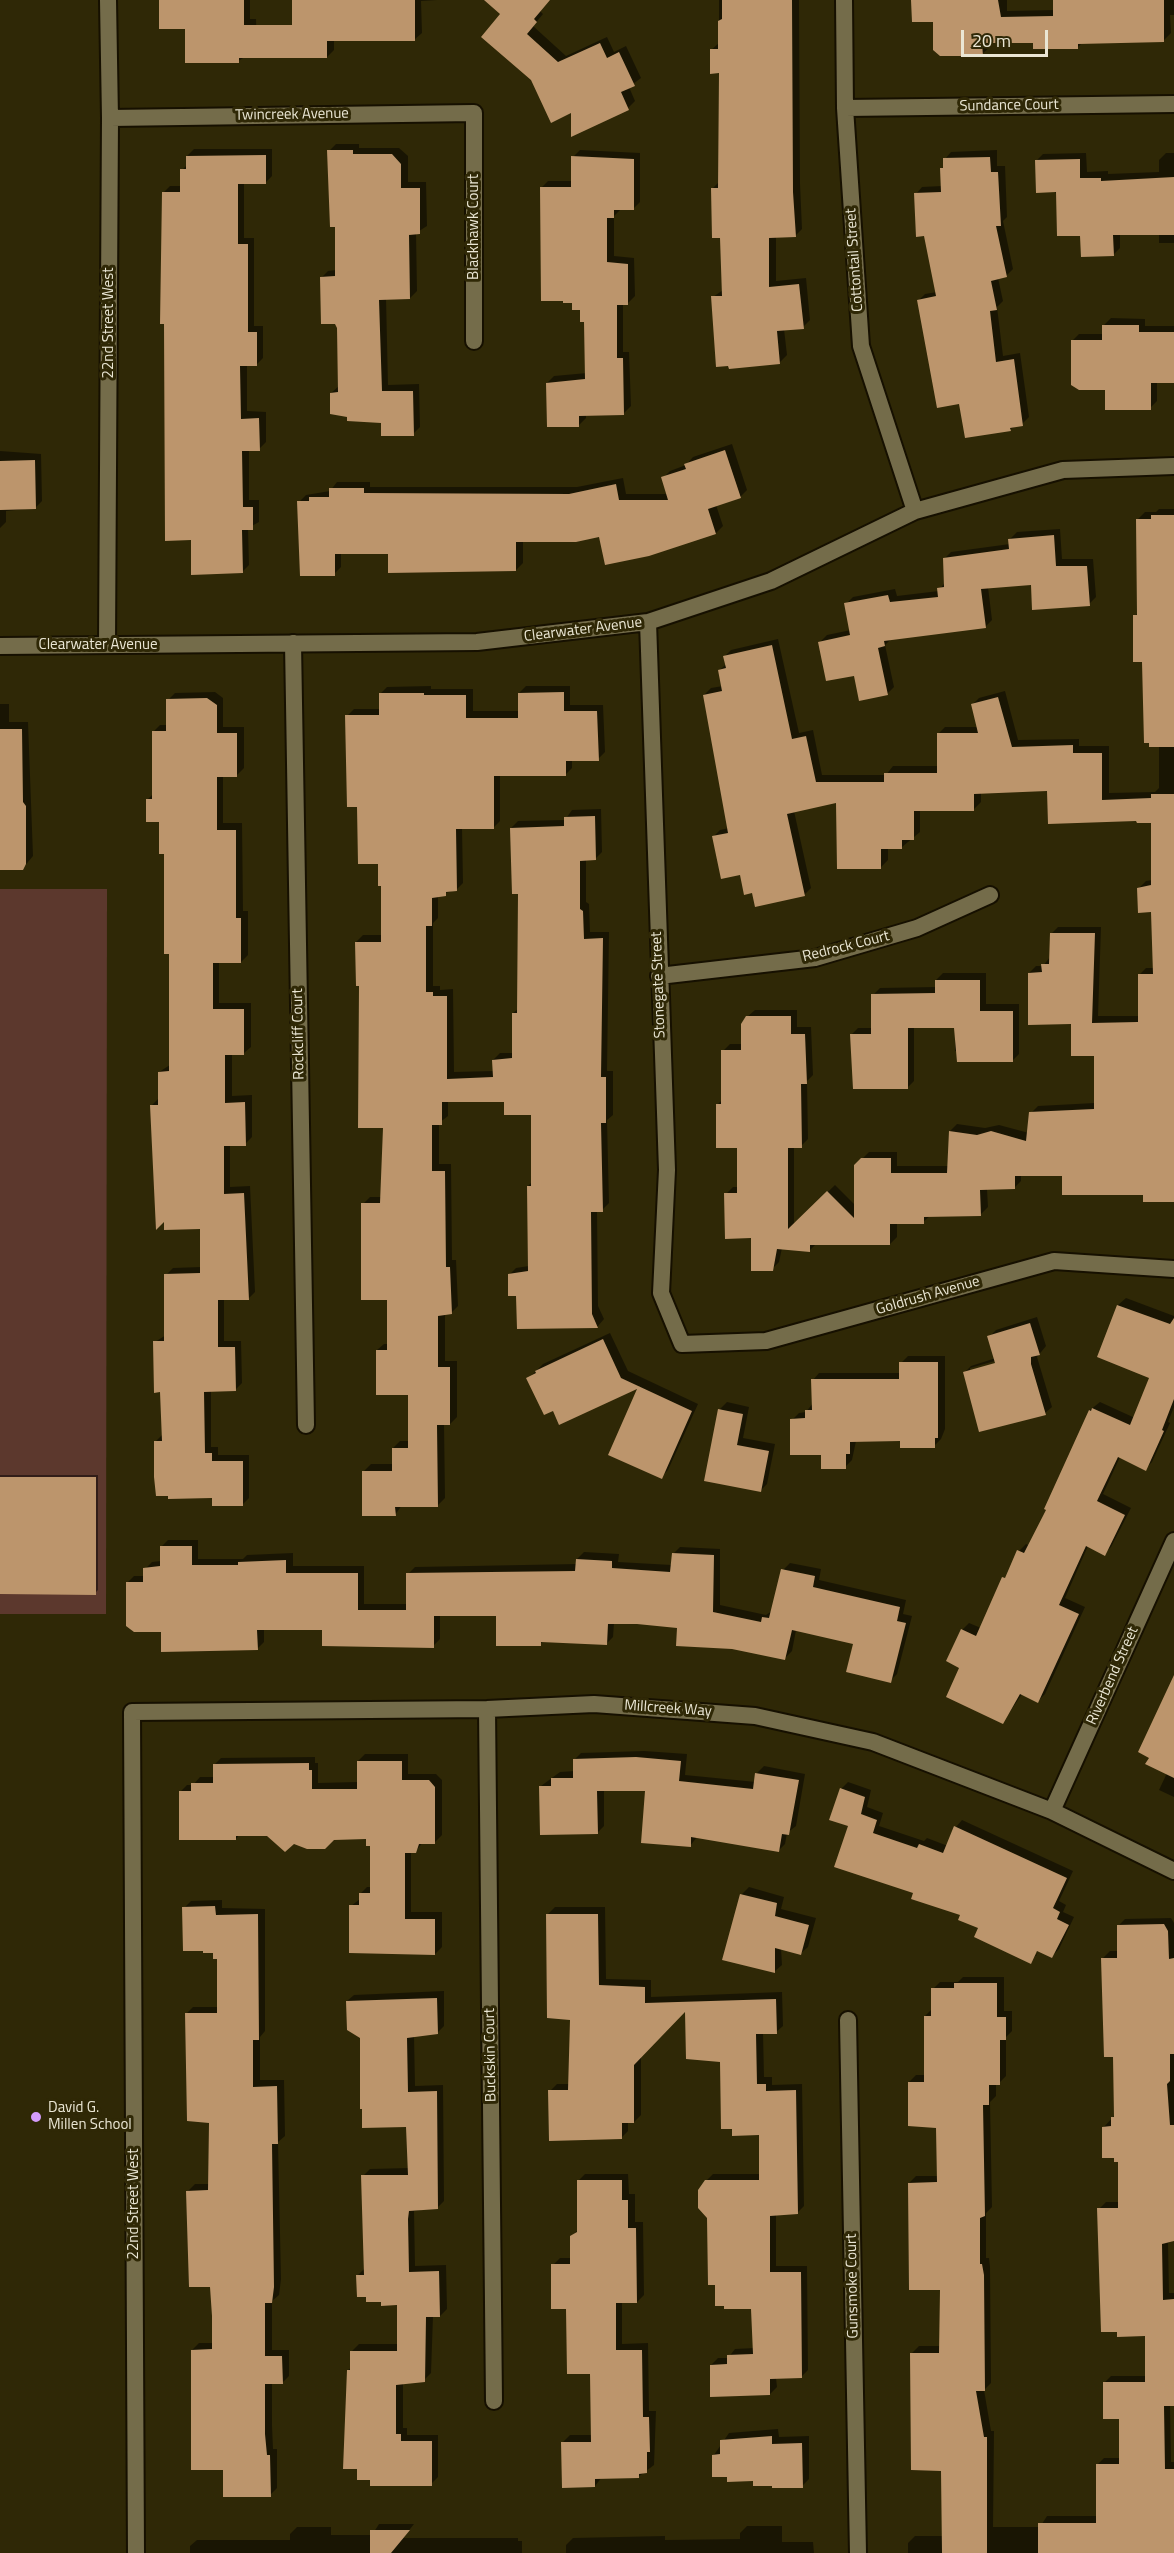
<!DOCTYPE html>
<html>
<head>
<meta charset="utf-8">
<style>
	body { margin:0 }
	#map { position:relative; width:1174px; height:2553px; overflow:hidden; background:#2f2806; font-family:"Titillium Web",sans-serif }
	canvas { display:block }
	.scale { position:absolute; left:961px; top:30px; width:87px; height:27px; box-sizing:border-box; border:3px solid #eae6d4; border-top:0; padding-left:8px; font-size:18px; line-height:21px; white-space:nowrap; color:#eae6d4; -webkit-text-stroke:4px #2f2806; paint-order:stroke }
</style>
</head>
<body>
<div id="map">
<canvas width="1174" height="2553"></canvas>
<div class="scale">20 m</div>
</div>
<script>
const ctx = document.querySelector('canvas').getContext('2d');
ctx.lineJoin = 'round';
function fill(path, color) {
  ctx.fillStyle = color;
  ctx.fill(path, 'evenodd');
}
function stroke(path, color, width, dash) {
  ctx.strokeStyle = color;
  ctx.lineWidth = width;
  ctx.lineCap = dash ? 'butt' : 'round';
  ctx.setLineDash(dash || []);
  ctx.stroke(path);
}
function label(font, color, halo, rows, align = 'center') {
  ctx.font = font + ' "Titillium Web",sans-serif';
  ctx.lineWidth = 6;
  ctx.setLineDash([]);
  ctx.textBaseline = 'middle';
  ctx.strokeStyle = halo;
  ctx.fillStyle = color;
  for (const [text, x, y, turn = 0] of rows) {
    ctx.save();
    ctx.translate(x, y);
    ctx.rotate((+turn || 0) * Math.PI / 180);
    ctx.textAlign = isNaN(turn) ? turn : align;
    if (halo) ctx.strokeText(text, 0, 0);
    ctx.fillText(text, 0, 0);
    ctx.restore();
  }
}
const green = new Path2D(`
	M0 889H107L106 1614H0Z`);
const shadow = new Path2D(`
	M159 0H250V19H256L257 50 238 61 187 28Z
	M294 0H437L421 1 422 33 415 39H334V50L327 57Z
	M486 0H549L540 11 543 14 533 26 566 56 607 37 614 52 626 46 641 78 629 87 635 101 628 108 573 111 502 14Z
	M719 0H799L800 184 802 229 795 236H776V281L806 278 810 320 803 327 784 329 787 355 780 362 713 297 723 290 722 236 712 189 720 181 721 72 711 50 719 43Z
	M913 0H1007V11L1055 10 1054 0H1174V15H1170L1171 33 1164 40 1083 42 1078 47 1034 41H989V48L982 54 934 21Z
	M336 144H359V148H399L408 156V182H426L427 226 416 233 417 291 410 298H386L388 385 419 384 420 427 413 434 383 422 349 416 331 393 339 386 337 322 321 278 328 271 336 270V226L329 151Z
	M194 149H272V176L265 183H244V238H254V326H263V358L256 365H247V411L266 412V442L259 449H249V500H259V522L248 528 249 565 242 572 192 539 163 193 170 186H182V170L187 165V156Z
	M580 150 640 153V202L633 209H621L614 216V256L634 258 635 296 628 303H623V352H629L631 406 624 413 586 414V418L579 425 547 383 554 376 587 373 585 320 582 309 573 302 543 299 541 188 548 181H573V157Z
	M997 150V166H1005L1007 217 1003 221 1013 269 1006 276 998 278 1003 301 997 307 1003 356 1020 353 1029 417 1022 424 1010 429 961 402 918 301 925 294 937 292 916 194 922 187 942 186 941 169 945 166V159L951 152Z
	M1086 153 1087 172 1108 171V174L1159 172V160L1166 153H1174V243H1159V233H1120V248L1113 255 1081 234 1036 161 1043 154Z
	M1111 318 1145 319V326H1174V381H1157V401L1150 408 1106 388 1072 341 1079 334H1104V325Z
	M732 444 747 490 740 497 716 505 723 526 716 533 600 535 523 540V563L516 570 389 552H341V567L334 574 299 502 306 495 330 491 337 482H370V487H577L623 478 626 494H668L663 478 670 471 686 465 693 457Z
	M0 451 41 454 42 501 35 508 6 511V522L0 528Z
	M1159 509H1174V1201L1064 1174H1021V1181L1014 1188 987 1189 988 1207 981 1214 930 1216 923 1222H897V1237L890 1244H816L809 1251 782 1248 779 1262 772 1269 726 1194 733 1187H739V1146L717 1105 723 1099V1051L730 1044H742L747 1017 755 1010H797V1027H811L813 1075 807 1081 808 1139 801 1146H794V1225L835 1185 856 1206V1165L869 1152H897V1166H949L950 1131 957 1124 985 1128 999 1125 1029 1133 1031 1113 1038 1106 1095 1103V1054L1072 1023 1029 973 1036 966H1043L1050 957 1051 934 1058 927H1101L1098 1016H1139V975L1146 968H1154L1153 911 1139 888 1146 881 1153 880V822L1138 820 1049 790 981 792V802L974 809H920V832L902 847H888V860L881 867 838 801 794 811 811 888 804 895 753 892 713 837 720 830 729 828 704 695 711 688 723 686 719 671 726 664 725 656 731 650 778 639 799 733 813 730 822 775H886L893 766H938V734L945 727H978L972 705 979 698 1005 691 1018 740 1079 739V746H1109V793L1155 792 1159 788V745L1135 616 1138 613V519L1145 512H1156Z
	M1060 529 1062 559H1093L1096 597 1089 604 1032 584 988 587 992 620 985 627 891 639 885 645 894 687 887 694 855 674 820 642 827 635 851 630 846 604 853 597 895 589 897 596 939 591 945 582 944 559 951 552 1010 544V539L1017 532Z
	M431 686V689H473V711H519V693L526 686H570V705H603L605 752 598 759H572V768L565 775H500V821L493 828H462L463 883 456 890 438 895V918L433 923V986H440V990L453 989 454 1072 494 1071 493 1060 500 1053H513V1013L519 1008 520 893 511 828 518 821 565 820 572 810 601 809 602 852 595 859H586V902L589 904 590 932H609L607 1071H613V1115L607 1120 609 1203 602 1210H597L598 1306 604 1319 598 1326 519 1328 518 1295 509 1275 516 1268 529 1266 528 1186 532 1182V1113L506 1100H448V1116L439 1123V1164H451L452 1260H456L458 1306 451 1313 445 1314V1361H457V1417L450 1424H444L445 1498 438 1505H402L395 1515 364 1471 371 1464H393V1448L400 1441H409V1394L377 1350 384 1344H388V1299L363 1204 370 1197H382L385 1126 356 942 363 935H382V884L379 862 358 806 347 716 354 709H381L380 694 387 687Z
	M215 692 223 698V727H244V768L237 775H223V823H242L243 911H248V955L241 962H219V1003H251V1047L244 1053H232V1096L252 1095V1137L245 1144H230V1187L250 1186 255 1292 248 1299H224V1341H241L242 1383 235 1390H211V1447H218V1455H249V1498L242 1505 214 1497 156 1441 163 1434 162 1391 155 1342 166 1335V1275L173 1268 201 1267V1228L166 1218 151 1106 158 1099 159 1072 170 1065V952L166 852 161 820 147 800 153 794V732L160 725H168V700L175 693Z
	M0 704H9V722H28L33 856 23 868H0Z
	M943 973H986V1004H1019V1054L1012 1061 955 1051V1027H914V1081L907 1088 851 1035 858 1028H872L873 995 880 988 936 987V980Z
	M1126 1298 1174 1316V1407L1168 1422 1170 1423 1152 1462 1145 1469 1120 1457 1103 1494 1131 1508 1111 1547 1104 1554 1088 1546 1065 1598 1085 1607 1045 1694 1038 1701 1022 1694 1003 1722 961 1667 962 1630 969 1623 981 1628 1019 1551 1026 1544 1030 1546 1048 1510 1046 1509 1090 1410 1100 1402 1135 1418 1151 1377 1099 1356 1118 1305Z
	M1037 1317 1046 1346 1037 1357 1052 1407 1045 1413 964 1373 971 1366 996 1358 989 1337 996 1330ZM1002 1359 1003 1362 970 1371V1368Z
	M610 1333 628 1371 698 1404 668 1470 661 1477 610 1454 640 1386 560 1423 553 1409 530 1377 543 1364Z
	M908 1356H945V1429L941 1439 934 1446 902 1439 856 1441 852 1460 845 1467 822 1453 792 1420 799 1413 806 1412 813 1403V1380L819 1373H901V1363Z
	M727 1402 749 1407 743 1438 775 1444 767 1484 760 1491 705 1480 720 1409Z
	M0 1475H98V1590L95 1593H0Z
	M168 1540H198V1559H243L247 1555 293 1553V1566H364V1604H408V1574L415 1567 577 1564V1559L584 1552 619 1554 618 1562 672 1565 673 1554 680 1547 720 1549V1605L766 1615 772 1611 783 1570 790 1563 821 1569 819 1580 906 1600 903 1614 912 1616 897 1674 890 1681 855 1642 796 1630 792 1651 785 1658 678 1627 637 1622 614 1623 613 1637 606 1644 544 1640 540 1644 498 1614H440V1639L433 1646 323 1628H264V1642L257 1649 162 1630 127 1583 134 1576H145V1569L152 1562 161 1561V1547Z
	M1174 1691V1797L1159 1790 1167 1773Z
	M644 1751 687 1754 685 1775 756 1782 757 1773 764 1766 805 1774 796 1826 787 1833 785 1844 778 1851 697 1837 690 1846 646 1790H604V1826L597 1833 541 1786 560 1772 575 1771 574 1760 581 1753Z
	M365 1754H408V1774H436L442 1780V1835L435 1842H423L416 1851H411V1912H442V1947L435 1954 351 1906 360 1899V1894L367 1887H372V1845L368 1838 240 1834 236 1839 180 1792 187 1785H193L200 1777H214V1765L221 1758 315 1757V1763H318V1783L358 1782V1761Z
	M848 1782 871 1790 867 1807 883 1813 879 1826 924 1841 927 1838 948 1846 956 1827 962 1820 1073 1871 1059 1901 1066 1905 1063 1912 1074 1917 1059 1949 1052 1956 1040 1950 1030 1962 962 1914 915 1892 850 1825 841 1789ZM1042 1945 1036 1956H1033Z
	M749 1887 784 1897 781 1909 816 1918 808 1947 801 1953 781 1948 782 1965 775 1971 724 1958 742 1894Z
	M222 1900V1908L265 1909V2031L260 2037V2080H284L285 2136 278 2142 281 2279 279 2295 272 2301V2350H289V2376L282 2383H272V2426L273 2449H277V2488L270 2495 224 2469 192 2350 199 2343H213L212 2286 188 2191 195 2184H209L211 2121 188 2120 186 2014 193 2007H218V1958L184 1908 191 1901Z
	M555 1907H605L606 1979 651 1980V1997L782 1992 783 2026 776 2032 763 2033 764 2077H772V2085L802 2084 804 2206 797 2213 776 2214V2266H807L808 2370 801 2377 776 2378 777 2387 770 2394 711 2365 718 2358H728L735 2349 755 2348 753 2308 706 2181 713 2174H761V2133L721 2061 687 2009 641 2056V2115L634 2122H628V2131L621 2138 550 2091 557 2084H570L572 2018 548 1914Z
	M1171 1918 1174 1923V2240L1168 2243 1169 2293H1174V2405H1170L1171 2462H1174V2553H908V2543L915 2536H943L942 2470 912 2353 919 2346H941V2288L909 2183 916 2176H939L937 2126 909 2082 916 2075H925V2016L933 2008V1989L940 1982H958L963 1977H1004V2011H1012V2031L1006 2037V2076L999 2083H996V2096L990 2102 992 2207 986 2213V2258H989L990 2267 991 2383 984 2390 991 2431H994L993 2527H1040L1047 2516H1097V2465L1104 2458H1121V2417L1104 2383 1111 2376H1146V2334L1099 2209 1106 2202H1119V2161L1103 2128 1115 2115 1114 2056 1103 1958 1110 1951H1119L1118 1926 1125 1919Z
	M444 1991V2026L437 2033 414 2036 415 2086 443 2085 444 2201 437 2208 414 2211 415 2266 446 2265 447 2309 440 2316H433L431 2373 424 2380 403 2383V2428H407V2435H438V2477L431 2484 348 2370 352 2367V2351L359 2344H398V2303L367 2296 358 2275 365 2268 363 2176 370 2169 409 2168 407 2126 362 2037 347 2001 354 1995Z
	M585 2174H628L629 2194H635V2222H643L644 2295 637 2302H622V2344L648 2343 649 2411H656L654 2465 638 2477H602L595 2486 563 2442 570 2435H593L592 2372 553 2265 560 2258H571V2237L578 2230V2181Z
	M778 2429 779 2437 809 2436V2479L802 2486 728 2475 714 2455 729 2433Z
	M379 2524H414L403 2538H518V2541H522V2553H190V2546L197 2540H290V2534L297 2527H331V2535H372Z
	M747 2526H782V2542H813L814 2553H566V2545L573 2538 665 2536V2540L740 2539V2533Z`);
const building = new Path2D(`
	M159 0H244V25H292V0H415V41H327V58H239V63H185V29H159Z
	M484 0H550L534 19 537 22 527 34 558 62 600 43 607 58 619 52 635 86 621 92 629 110 571 137V113L551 123 531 80 481 37 500 14Z
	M722 0H792L793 192 796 237 769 238V287L799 284 804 329 777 331 780 364 729 369 728 366 716 367 711 296H722L720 238H712L711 188H718L719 73 710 74V49H718V21L722 19Z
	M911 0H998L1001 17 1053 16V0H1164V42L1078 44V49H1033V43H982L983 56H940L933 50V22H912Z
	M327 150H353V154H392L401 164V188H420V234L409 235 410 299 379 300 382 391H413L414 436H381V423L347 421V417L330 414V393L338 392 337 328 335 324H321L320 277 335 276V227H330Z
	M266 155V184H238V244H248V332H257V366H240L241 419 259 418 260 451H242L243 507H253V530H242L243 573 191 575V540L165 541 164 324H160L162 192H180V169H186V156Z
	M571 156 634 159V210H614V218H607V262L628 264V305H617V358H623L624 415 579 416V427H547L546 383 585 379 584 322H580V310H572V303H563V301H541L540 187H571Z
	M990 157 991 172H998L1001 226H996L1007 277 991 281 997 310 990 311 996 362 1014 359 1023 426 1010 428 1011 431 965 438 959 404 937 408 917 300 936 296 924 236 916 237 914 193 941 192 940 168H943V158Z
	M1080 159V178H1101V181L1174 177V235H1113L1114 256 1081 257 1080 236H1057L1056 192 1036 193 1035 160Z
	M1102 325H1139V332H1174V383H1151V410H1105V390H1079L1071 385V340H1102Z
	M725 450 741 498 708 509 716 534 649 556 605 565 599 537 576 542H516V571L388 573V554H335V576H300L297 501H309V497H329V488H364V493L569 494 616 484 619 500H668L661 477 686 469 684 464Z
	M35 460 36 509 0 510V461Z
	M1151 515H1174V747H1149V743H1144L1142 662H1133V615H1137L1136 519H1151Z
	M1054 535 1056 566H1087L1090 606 1032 610 1031 585 981 589 986 628 884 641 885 646 878 648 888 695 859 701 854 676 826 681 818 642 850 635 844 603 888 595 890 602 938 597 937 588 944 587 943 558 1009 549 1008 539Z
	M772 645 792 739 806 736 816 782H884V773H937V733H978L971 704 998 697 1012 747 1073 745V753H1102V800L1151 798V794H1174V1202H1143V1195H1062V1176H1015V1189L980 1190 981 1216 924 1217V1224H890V1245H810V1252L777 1249 773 1271H751V1238L725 1239 724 1193H737V1148H716V1104H721V1050H741V1024L746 1016H791V1034H805L807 1084H801L802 1148H788V1229L827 1191 854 1218V1165L861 1158H891V1173H947L949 1131 977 1135 991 1131 1026 1141 1029 1112 1094 1109V1056H1071V1024L1028 1025V973L1042 972 1041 964H1049L1050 933H1095L1092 1023 1138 1022V974H1153L1151 912 1138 913 1137 888 1151 885V823H1137L1136 821 1048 824 1047 791 974 794V811H914V840H902V849H881V869H837L836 803 787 814 805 896 755 907 752 893 744 895 740 875 721 879 712 836 728 833 703 695 722 691 718 670 726 668 723 656Z
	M564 692V711H597L599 761H566V776H494V829H456L457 891 446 892V896L432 898V926H426V992H433V996H447V1079L493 1077 492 1060 512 1058V1013H517L518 894H512L510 828 564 826V817L595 816 596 860 580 861V909L583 911 584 939 603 938 601 1077H606V1123H601L603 1212H591L592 1314 598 1328 517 1329 516 1296H508V1274L528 1271 527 1186H531V1115H504V1102H442V1125H432V1171H445L446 1267H450L452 1314 438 1316V1367H450V1425H437L438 1507H395L396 1516H362V1471H392V1448H408V1395H376V1350H387V1300H361V1203H380L383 1128H358L359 986H356L355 942H381V886H378V864H358L357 807H347L345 715H379V693H424V695H466V718H518V693Z
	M207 698 217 705V733H237V777H217V830H236V918H241V963H213V1009H244V1055H225V1103L245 1102 246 1146H224V1194L244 1193 249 1300H218V1347H235L236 1391 204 1392 205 1453H212V1461H243V1506H212V1498L168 1499V1496H156L154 1477V1441H162L160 1392 154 1393 153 1341H164V1274L200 1273V1229L164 1230V1222L156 1230 150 1105H158V1072L169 1071V954H164V854H159V822H146V799H152V731H166V699Z
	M0 729H22L23 802 26 806V864L23 870H0Z
	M935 980H980V1011H1013V1062H957L954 1028H908V1089H853L850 1034H871V994L935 993Z
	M1117 1305 1170 1324 1174 1318V1399L1162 1430 1164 1431 1146 1471 1118 1457 1097 1501 1125 1515 1105 1556 1086 1546 1059 1605 1079 1614 1038 1703 1020 1694 1003 1724 946 1697 959 1668 946 1661 961 1629 976 1636 1002 1577 1005 1578 1017 1550 1024 1553 1046 1510 1044 1509 1089 1410 1091 1411 1092 1408 1130 1425 1149 1378 1097 1357Z
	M1030 1323 1040 1355 1031 1357V1364L1046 1415 979 1432 963 1372 995 1363 987 1336Z
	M603 1339 621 1378 692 1411 662 1479 608 1455 637 1389 559 1425 553 1411 544 1415 526 1378 536 1373 535 1371Z
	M899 1362H938V1438H935V1448H900V1441L850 1442V1454H846V1469H821V1455H790V1419L805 1418V1410H812L811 1379H899Z
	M718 1409 743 1414 737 1445 769 1451 761 1492 704 1481Z
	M0 1477H96V1595L0 1594Z
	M160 1546H192V1565H238V1562L286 1560V1573H358V1610H406V1573L575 1571 576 1559 612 1561V1568L670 1572 672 1553 714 1555 713 1612 761 1622 762 1617 769 1618 781 1569 815 1576 813 1587 900 1607 897 1621 906 1623 891 1683 846 1672 853 1644 792 1630 785 1660 732 1649 676 1646 677 1628 637 1624H608L607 1645 541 1642V1646H496V1616H434V1648L322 1646V1630H257L258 1650 161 1652V1632H134L126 1626V1582H143V1568L160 1566Z
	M1174 1675V1778L1145 1764 1149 1758 1138 1752Z
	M636 1757 681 1761 679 1781 753 1789 755 1773 799 1780 789 1835 782 1834 779 1852 691 1837V1847L641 1843 645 1791H597L598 1834 540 1835 539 1786H551V1778H573V1759Z
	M357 1761H402V1780H429L435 1787V1844H419L416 1853H405V1919H435V1955L349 1953V1905H359V1893H370V1846H366V1839L334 1840 325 1849H307L294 1844 285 1852 267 1836H236V1840H179V1791H191V1783H213V1764L309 1763V1770H312V1789H357Z
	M840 1788 865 1797 861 1814 877 1820 873 1833 917 1848 919 1844 943 1853 954 1826 1067 1878 1053 1908 1060 1912 1057 1919 1069 1925 1052 1958 1037 1951 1031 1964 974 1937 978 1928 958 1920 960 1915 911 1899 913 1893 834 1867 848 1826 829 1820Z
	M740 1894 777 1903 775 1916 809 1925 801 1955 775 1948V1973L722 1960Z
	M215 1906 216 1915 258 1914 259 2040H253V2087L277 2086 278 2144H272L274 2287 272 2303H265V2356H282L283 2384H265V2434L267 2455H270L271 2497H223V2470H191V2350L212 2349V2316L210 2287H189L186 2191 208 2190 209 2123 187 2121 185 2013H217V1959H213V1953H203V1951H183L182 1907Z
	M546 1914H598L599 1985 645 1987V2003L776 1999 777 2034H756L757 2084H766V2091L796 2090 798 2214 770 2216V2272H801L802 2378 770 2379V2395L710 2397V2365L727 2364V2355L753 2354 751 2309H724V2306H715V2285H708L707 2218 698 2208V2190L705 2180H759V2135L732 2136V2129H721L720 2062 686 2059 685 2012 634 2065V2123H622V2139L549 2141 548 2090H568L570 2020 547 2018Z
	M1164 1924 1168 1931 1169 1959 1174 1958V2054H1170V2081L1167 2084 1170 2125H1174V2241L1162 2244 1163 2300 1174 2299V2406H1164L1165 2469H1174V2553H1038V2523H1096V2464H1119V2419H1103V2382H1145V2336L1117 2337V2332H1101L1097 2208H1118V2162H1114V2158H1102V2127L1111 2126V2117H1114L1113 2057H1104L1101 1958H1117V1925Z
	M954 1983H997V2017H1006V2040H1000V2085H989V2105H983L985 2216 980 2218V2264H982L984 2275 985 2391H976L984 2437H987V2553H942L941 2471 911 2470 910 2353H939L940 2290H909L908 2183 937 2182 936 2128 908 2126V2082H924V2016H931V1988H954Z
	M437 1998 438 2034 407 2038 408 2092 437 2091 438 2209 409 2211 408 2219 409 2272 439 2271 440 2317H426L425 2382 396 2385V2434H401V2441H432V2486H370V2480H357V2469H343L347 2370H350V2351H397V2305L381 2306V2302H366V2297H357L356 2275H364L361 2175H408L406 2127 362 2128V2109H360V2038L347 2030 346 2001Z
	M577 2180H622V2200H628V2228H636L637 2303H616V2350H642L643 2417H649L650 2452H647V2473L639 2474V2478L595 2479V2487L562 2488 561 2442H591L590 2374H567L566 2309H551V2264H570V2236L577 2232Z
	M772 2436V2444L802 2443 803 2488H772V2486H753V2481L727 2482V2477H712V2455L720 2454V2440Z
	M370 2530H410L391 2553H370Z`);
const minor = new Path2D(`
	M844 0 845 108 861 346 915 511
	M845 108 1174 104
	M110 118 474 113V341
	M648 622 667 1170 661 1293 682 1344 766 1341 1054 1261 1174 1269
	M293 643 306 1425
	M107 645 110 118 108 0
	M0 646 477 642 648 622 771 581 915 511 1063 470 1174 466
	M659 976 815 958 917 928 990 895
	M487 1709 494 2401
	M1052 1811 1174 1541
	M848 2020 858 2553
	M136 2553 132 1712 487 1709 594 1704 755 1716 873 1742 1052 1811 1174 1871`);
const markers = [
	[36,2117,6,"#d59cfb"]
];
const streetNames = [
	["Sundance Court",1009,106,-1],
	["Twincreek Avenue",292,115,-1],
	["Blackhawk Court",474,227,-90],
	["Cottontail Street",855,260,-94],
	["22nd Street West",109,323,-90],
	["Clearwater Avenue",583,630,-7],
	["Clearwater Avenue",98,645],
	["Redrock Court",846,947,-14],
	["Stonegate Street",659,985,-92],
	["Rockcliff Court",299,1034,-91],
	["Goldrush Avenue",928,1296,-16],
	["Riverbend Street",1113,1676,-66],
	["Millcreek Way",668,1709,4],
	["Buckskin Court",491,2055,-91],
	["22nd Street West",134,2204,-90],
	["Gunsmoke Court",853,2286,-91]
];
const poiNames = [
	["David G.",48,2108],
	["Millen School",48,2125]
];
fill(green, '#5c382d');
fill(shadow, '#0007');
fill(building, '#bc956c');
stroke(minor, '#161000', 20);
stroke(minor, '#746c4a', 16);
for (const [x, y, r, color] of markers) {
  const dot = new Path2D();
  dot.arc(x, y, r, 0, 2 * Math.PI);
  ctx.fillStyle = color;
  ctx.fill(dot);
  stroke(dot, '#2f2806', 2);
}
label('15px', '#eae6d4', '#2f2806', streetNames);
label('15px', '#eae6d4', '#2f2806', poiNames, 'left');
</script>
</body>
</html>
